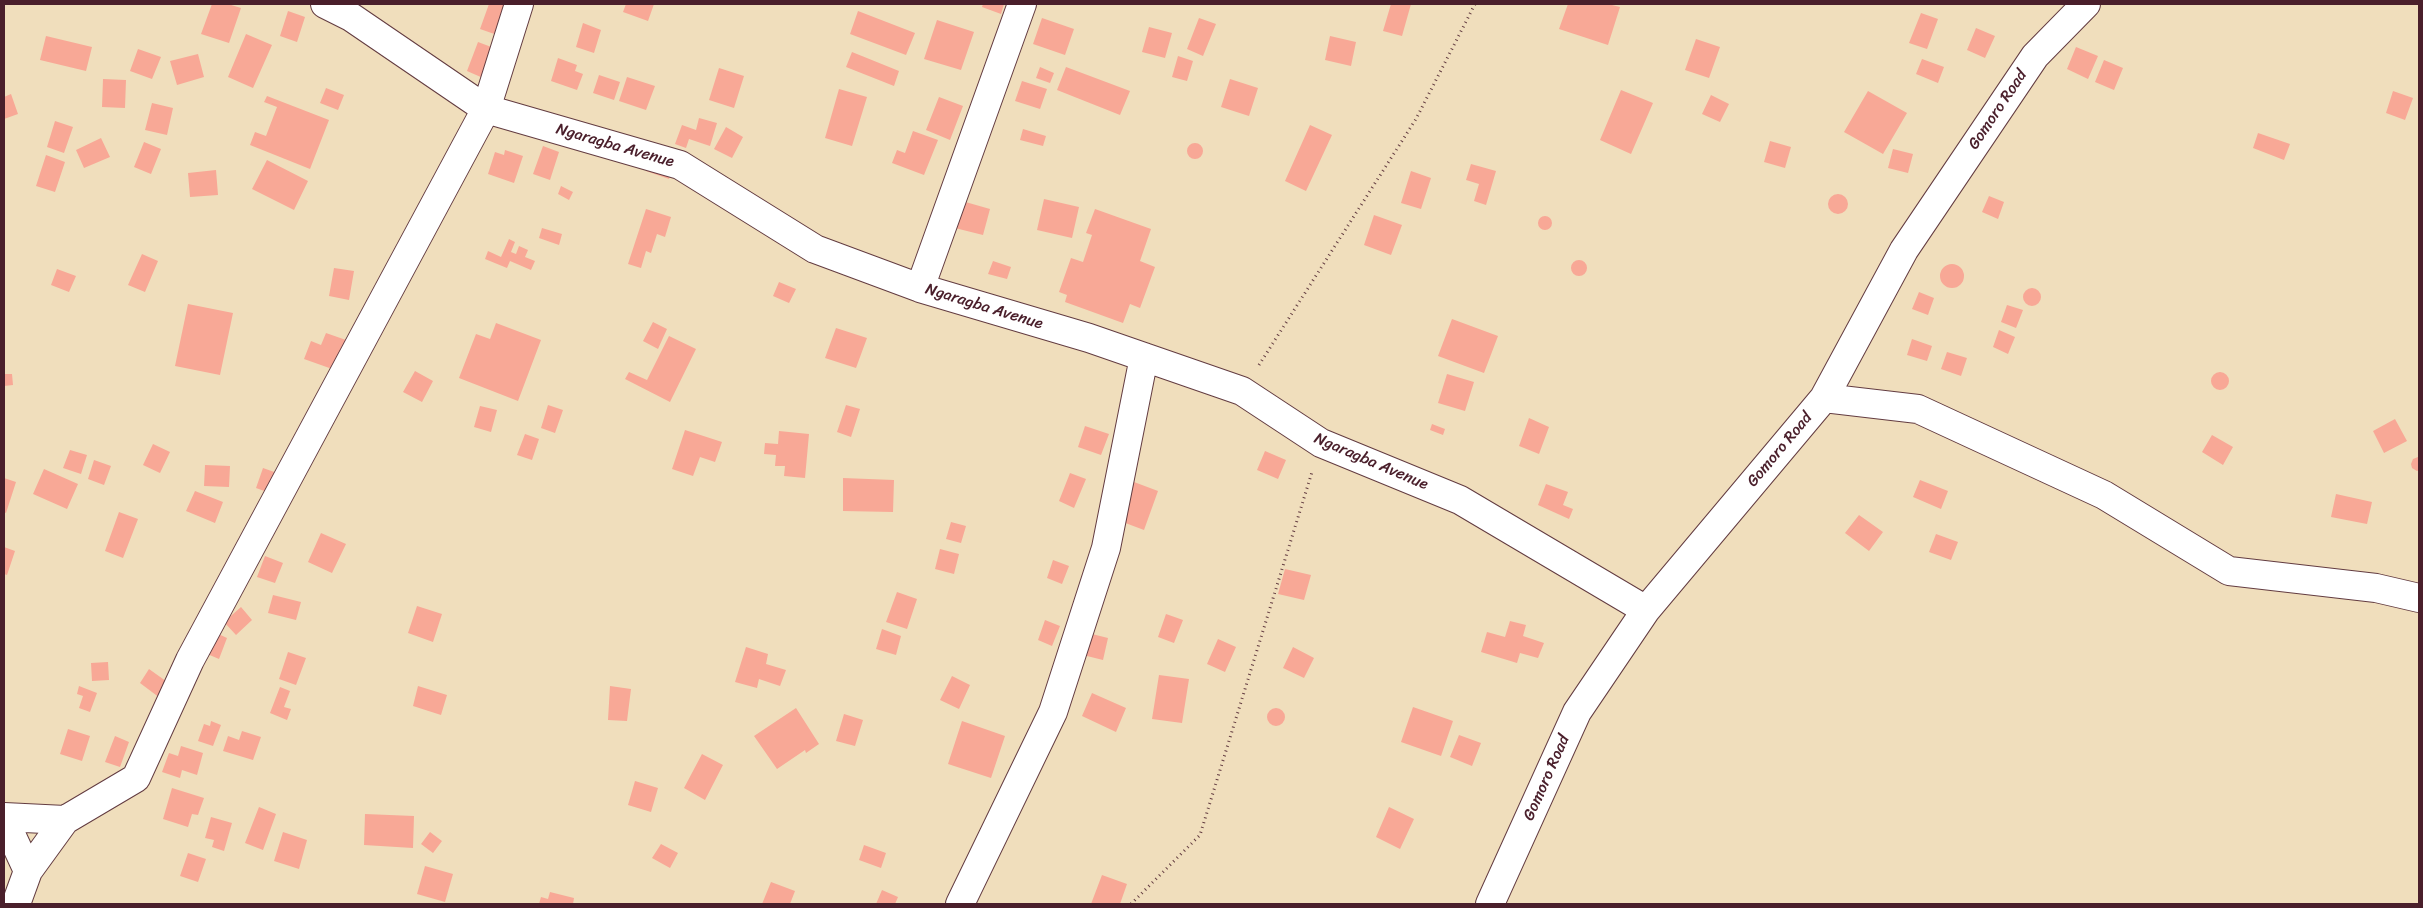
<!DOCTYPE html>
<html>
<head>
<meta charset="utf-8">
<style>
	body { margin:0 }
	#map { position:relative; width:2423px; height:908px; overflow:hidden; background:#f0debc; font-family:Sriracha,sans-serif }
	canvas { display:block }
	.frame { position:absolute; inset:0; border:5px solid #4a1f2b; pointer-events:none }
</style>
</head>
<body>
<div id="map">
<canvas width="2423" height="908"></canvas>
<div class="frame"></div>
</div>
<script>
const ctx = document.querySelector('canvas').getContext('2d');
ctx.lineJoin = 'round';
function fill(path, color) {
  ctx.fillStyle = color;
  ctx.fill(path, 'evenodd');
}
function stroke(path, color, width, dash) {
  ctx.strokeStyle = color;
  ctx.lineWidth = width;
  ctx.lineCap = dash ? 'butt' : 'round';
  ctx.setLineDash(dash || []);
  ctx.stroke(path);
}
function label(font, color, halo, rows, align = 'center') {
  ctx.font = font + ' Sriracha,sans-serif';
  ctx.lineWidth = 4;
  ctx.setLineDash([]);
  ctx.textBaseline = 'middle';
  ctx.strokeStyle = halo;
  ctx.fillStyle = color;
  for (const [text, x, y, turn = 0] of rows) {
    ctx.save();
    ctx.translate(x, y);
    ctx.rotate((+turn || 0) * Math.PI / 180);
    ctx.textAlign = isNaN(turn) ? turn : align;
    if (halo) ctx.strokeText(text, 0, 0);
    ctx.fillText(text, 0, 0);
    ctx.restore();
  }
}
const building = new Path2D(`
	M212 4H228L241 8 229 43 201 34Z
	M489 4H514L503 37 480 29Z
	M626 4H654L648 21 623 12Z
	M983 4H1004L1001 14 982 7Z
	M1391 4H1411L1402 36 1383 31Z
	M1568 4H1608L1620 7 1608 45 1559 29Z
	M288 11 305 17 297 42 280 36Z
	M858 11 915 33 906 55 850 34Z
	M1921 13 1938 19 1927 49 1909 43Z
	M1042 18 1074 29 1065 55 1033 44Z
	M1199 18 1216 24 1203 56 1187 49Z
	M937 20 974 32 961 70 924 59Z
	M583 23 601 30 594 53 576 47Z
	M1149 27 1172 33 1165 58 1142 52Z
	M1976 28 1995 36 1985 58 1967 50Z
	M246 34 272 45 253 88 228 77Z
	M46 36 92 47 86 71 40 60Z
	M1330 36 1356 42 1351 66 1325 60Z
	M1696 39 1720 47 1709 78 1685 70Z
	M478 42 494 48 483 78 467 71Z
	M2076 47 2098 56 2088 79 2067 69Z
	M138 49 161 57 152 79 130 71Z
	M852 52 899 71 894 86 846 67Z
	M198 54 204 77 177 85 170 61Z
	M1178 56 1193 61 1187 81 1172 77Z
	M558 58 577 65 575 71 583 74 577 90 551 81Z
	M1922 59 1944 67 1938 83 1916 74Z
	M2104 60 2123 68 2114 90 2095 82Z
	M1040 67 1054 73 1050 83 1036 78Z
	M1066 67 1130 91 1120 115 1057 90Z
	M719 68 744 76 734 108 709 100Z
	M599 75 620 82 614 100 593 93Z
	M627 77 655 86 646 110 619 101Z
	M103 79 126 80 125 108 102 107Z
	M1230 79 1258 88 1249 116 1221 107Z
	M1022 81 1047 89 1040 109 1015 101Z
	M326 88 344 95 338 110 320 103Z
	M839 89 867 97 852 146 825 138Z
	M1621 90 1653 103 1631 154 1600 140Z
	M1868 91 1907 113 1883 154 1844 132Z
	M2393 91 2413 98 2405 120 2386 113Z
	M11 94 18 114 4 119V97Z
	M1711 95 1729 104 1720 122 1702 114Z
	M267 96 329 120 310 169 250 145 255 132 266 136 277 107 264 102Z
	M939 97 963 106 950 140 926 130Z
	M152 103 173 108 167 135 145 130Z
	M699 118 717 123 710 146 689 139 686 148 675 144 682 125 696 130Z
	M55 121 73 127 64 153 47 147Z
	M1310 125 1332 135 1306 191 1285 181Z
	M726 127 743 137 732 158 714 149Z
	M1023 129 1046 136 1043 146 1020 140Z
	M913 131 938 140 924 175 892 163 897 150 905 153Z
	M2258 133 2290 144 2284 160 2253 148Z
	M101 138 110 157 84 168 76 150Z
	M1770 141 1791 147 1785 168 1764 162Z
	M144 142 161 149 151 174 134 167Z
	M1187 151a8 8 0 1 1 16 0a8 8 0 1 1-16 0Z
	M543 146 559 152 550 180 533 174Z
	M1893 149 1913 154 1908 173 1888 168Z
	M505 150 523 156 514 183 488 174 495 152 504 155Z
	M46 155 65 162 55 192 36 186Z
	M267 160 308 181 294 210 252 189Z
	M649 163 671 171 669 179 646 171Z
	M1471 164 1496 171 1486 205 1474 201 1479 184 1466 180Z
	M216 170 218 195 190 197 188 173Z
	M1411 171 1431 178 1421 209 1401 203Z
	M561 186 573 192 569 200 558 194Z
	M1828 204a10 10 0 1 1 20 0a10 10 0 1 1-20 0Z
	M1989 196 2004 202 1998 219 1982 212Z
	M1044 199 1079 207 1072 238 1037 230Z
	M962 201 990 209 983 235 955 228Z
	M646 209 671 217 665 237 657 234 651 253 646 251 641 268 628 264Z
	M1095 209 1151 229 1140 261 1155 267 1140 308 1130 304 1123 323 1065 302 1067 295 1059 292 1071 258 1083 262 1092 235 1086 233Z
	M1374 215 1402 225 1391 255 1364 245Z
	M1538 223a7 7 0 1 1 14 0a7 7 0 1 1-14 0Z
	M542 228 562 234 559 245 539 238Z
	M509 239 515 242 511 252 516 254 519 246 528 250 525 257 535 261 531 270 510 261 507 268 485 259 488 251 501 257Z
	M142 254 158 261 145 292 128 285Z
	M1571 268a8 8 0 1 1 16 0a8 8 0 1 1-16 0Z
	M993 261 1011 267 1007 279 988 274Z
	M1940 276a12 12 0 1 1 24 0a12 12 0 1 1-24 0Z
	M334 268 354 271 349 300 329 296Z
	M57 269 76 276 69 292 51 285Z
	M779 282 796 289 789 303 773 296Z
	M2023 297a9 9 0 1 1 18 0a9 9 0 1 1-18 0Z
	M1919 292 1934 298 1928 315 1912 309Z
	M188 304 233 313 220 375 175 366Z
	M2007 305 2023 310 2016 328 2001 322Z
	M1452 319 1498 336 1484 373 1438 356Z
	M653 322 667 329 658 349 643 341Z
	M496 323 541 340 518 401 459 378 476 334 490 339Z
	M836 328 867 338 856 368 825 358Z
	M1999 330 2015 337 2008 354 1993 347Z
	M326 333 346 340 335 370 304 359 311 341 321 345Z
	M669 336 696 349 670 402 625 379 629 372 647 380Z
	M1912 339 1932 346 1927 361 1907 355Z
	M1947 352 1967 358 1961 376 1941 369Z
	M415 371 433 381 422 402 403 392Z
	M2211 381a9 9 0 1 1 18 0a9 9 0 1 1-18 0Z
	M4 374H12L13 385 4 386Z
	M1447 374 1474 382 1465 411 1438 403Z
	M548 405 563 410 555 433 541 428Z
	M846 405 860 409 851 437 837 432Z
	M480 406 497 410 491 432 474 427Z
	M1529 418 1549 427 1539 454 1519 446Z
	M2395 419 2407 441 2384 453 2373 431Z
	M1432 424 1445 429 1443 435 1430 430Z
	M1085 426 1109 434 1101 455 1078 447Z
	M685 430 722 442 715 462 700 457 693 476 672 469Z
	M779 431 809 434 805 478 784 476 785 466H775L776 455 764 454 765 443 778 444Z
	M525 434 539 439 532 460 517 455Z
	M2212 435 2233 447 2223 465 2202 452Z
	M153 444 170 452 160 473 143 465Z
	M70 450 87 455 81 474 63 468Z
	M1265 451 1286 460 1278 479 1257 470Z
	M2418 457 2419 470 2417 471 2412 468 2411 464 2413 459Z
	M94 460 111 466 104 485 88 479Z
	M205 465 230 466 229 487 204 486Z
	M263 468 277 473 270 493 256 488Z
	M44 469 78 484 67 509 33 494Z
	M1070 473 1086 479 1074 508 1059 501Z
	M4 478 16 482 6 513 4 512Z
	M843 478 894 480 893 512 843 511Z
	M1126 479 1158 491 1144 530 1112 518Z
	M1920 480 1948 491 1941 509 1913 497Z
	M1546 484 1568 492 1563 505 1573 509 1569 519 1538 505Z
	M195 491 223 502 215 523 186 511Z
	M2336 494 2372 502 2367 524 2331 517Z
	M119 512 138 519 123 558 105 551Z
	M1859 515 1883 532 1869 551 1845 533Z
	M951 522 966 526 961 543 946 539Z
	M321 533 346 544 332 573 308 562Z
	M1936 534 1958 542 1951 560 1929 552Z
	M4 547 15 551 7 575 4 574Z
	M940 549 959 554 954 574 935 569Z
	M265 556 283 563 275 583 257 577Z
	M1053 560 1069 566 1062 584 1047 578Z
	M1285 569 1311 575 1304 600 1278 594Z
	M897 592 917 599 907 629 886 622Z
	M273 595 301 602 296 620 268 613Z
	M417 606 442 614 433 642 408 633Z
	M241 607 252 620 236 635 224 622Z
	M1166 614 1183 620 1174 643 1158 637Z
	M1045 620 1060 626 1052 646 1038 640Z
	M1510 621 1526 625 1523 636 1544 643 1538 658 1520 653 1517 663 1481 652 1487 632 1505 637Z
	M882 629 901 636 896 655 876 649Z
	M214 632 227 638 219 659 205 653Z
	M1084 632 1108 638 1103 660 1079 654Z
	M1218 639 1236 647 1225 672 1207 664Z
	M746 647 768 654 766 664 786 670 780 686 759 679 757 688 735 682Z
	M1293 647 1314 658 1304 678 1283 668Z
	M288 652 306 658 296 685 279 679Z
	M108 662 109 680 92 681 91 663Z
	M149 669 170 684 160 698 140 683Z
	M1159 675 1189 679 1182 723 1152 719Z
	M952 676 970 685 959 709 940 700Z
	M79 686 97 693 90 712 79 708 83 696 77 694Z
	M418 686 447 695 441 715 413 706Z
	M610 686 631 689 627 721 608 720Z
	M280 687 290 691 284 707 291 709 287 720 270 713Z
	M1092 693 1126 708 1116 732 1082 716Z
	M1413 707 1453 721 1441 756 1401 742Z
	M796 708 819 744 806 753 805 750 777 769 754 736Z
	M1267 717a9 9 0 1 1 18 0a9 9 0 1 1-18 0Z
	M844 714 863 720 855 746 836 741Z
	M211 721 221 725 213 746 198 741 204 724 210 726Z
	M962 721 1005 736 991 778 948 764Z
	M68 729 90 736 82 761 60 754Z
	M242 731 261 737 253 760 223 751 228 736 239 740Z
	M1459 735 1481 743 1472 766 1450 757Z
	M115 736 129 742 120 767 105 762Z
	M181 746 203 753 197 775 182 770 180 778 162 772 169 753 178 756Z
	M702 754 723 765 705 800 684 788Z
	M635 781 658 788 651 812 628 805Z
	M172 788 204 798 198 815 192 814 188 827 163 819Z
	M259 807 276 814 263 850 245 843Z
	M1389 807 1414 819 1400 849 1376 837Z
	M365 814 414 816 413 848 364 845Z
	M211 817 232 823 224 851 212 847 214 840 205 838Z
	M283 832 307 840 299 869 274 861Z
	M430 832 442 841 433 853 421 844Z
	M661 844 678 853 670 868 652 858Z
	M864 845 886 853 881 868 859 860Z
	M188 853 206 859 198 882 180 876Z
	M425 866 453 874 445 902 417 894Z
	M1102 875 1127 884 1120 904H1091Z
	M771 882 795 891 790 904H762Z
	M882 890 898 897 895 904H876Z
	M550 892 574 898 573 904H539L541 897 548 899Z`);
const path = new Path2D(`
	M1259 365 1416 119 1475 4
	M1131 904 1200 835 1312 472`);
const street = new Path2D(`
	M325 4 351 17 486 109 680 165 815 249 920 288 1089 338 1242 391 1321 443 1460 500 1646 610
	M920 288 1022 4
	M1824 398 1918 409 2104 495 2229 571 2376 588 2419 598
	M4 817 65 820 136 778 190 660 486 109 519 4
	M4 819 28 871
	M16 904 28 871 65 820
	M960 904 1053 712 1106 548 1144 357
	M1490 904 1577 712 1646 610 1824 398 1904 250 2035 56 2086 4`);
const streetNames = [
	["Gomoro Road",1998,110,-56],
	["Ngaragba Avenue",615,146,16],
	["Ngaragba Avenue",984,307,17],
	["Gomoro Road",1780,450,-50],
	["Ngaragba Avenue",1371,462,23],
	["Gomoro Road",1547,778,-66]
];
fill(building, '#f8a896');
stroke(street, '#633c41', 30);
stroke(path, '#633c41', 3, [1, 4]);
stroke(street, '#fff', 28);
label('16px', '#4a1f2b', '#fff', streetNames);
</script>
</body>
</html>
